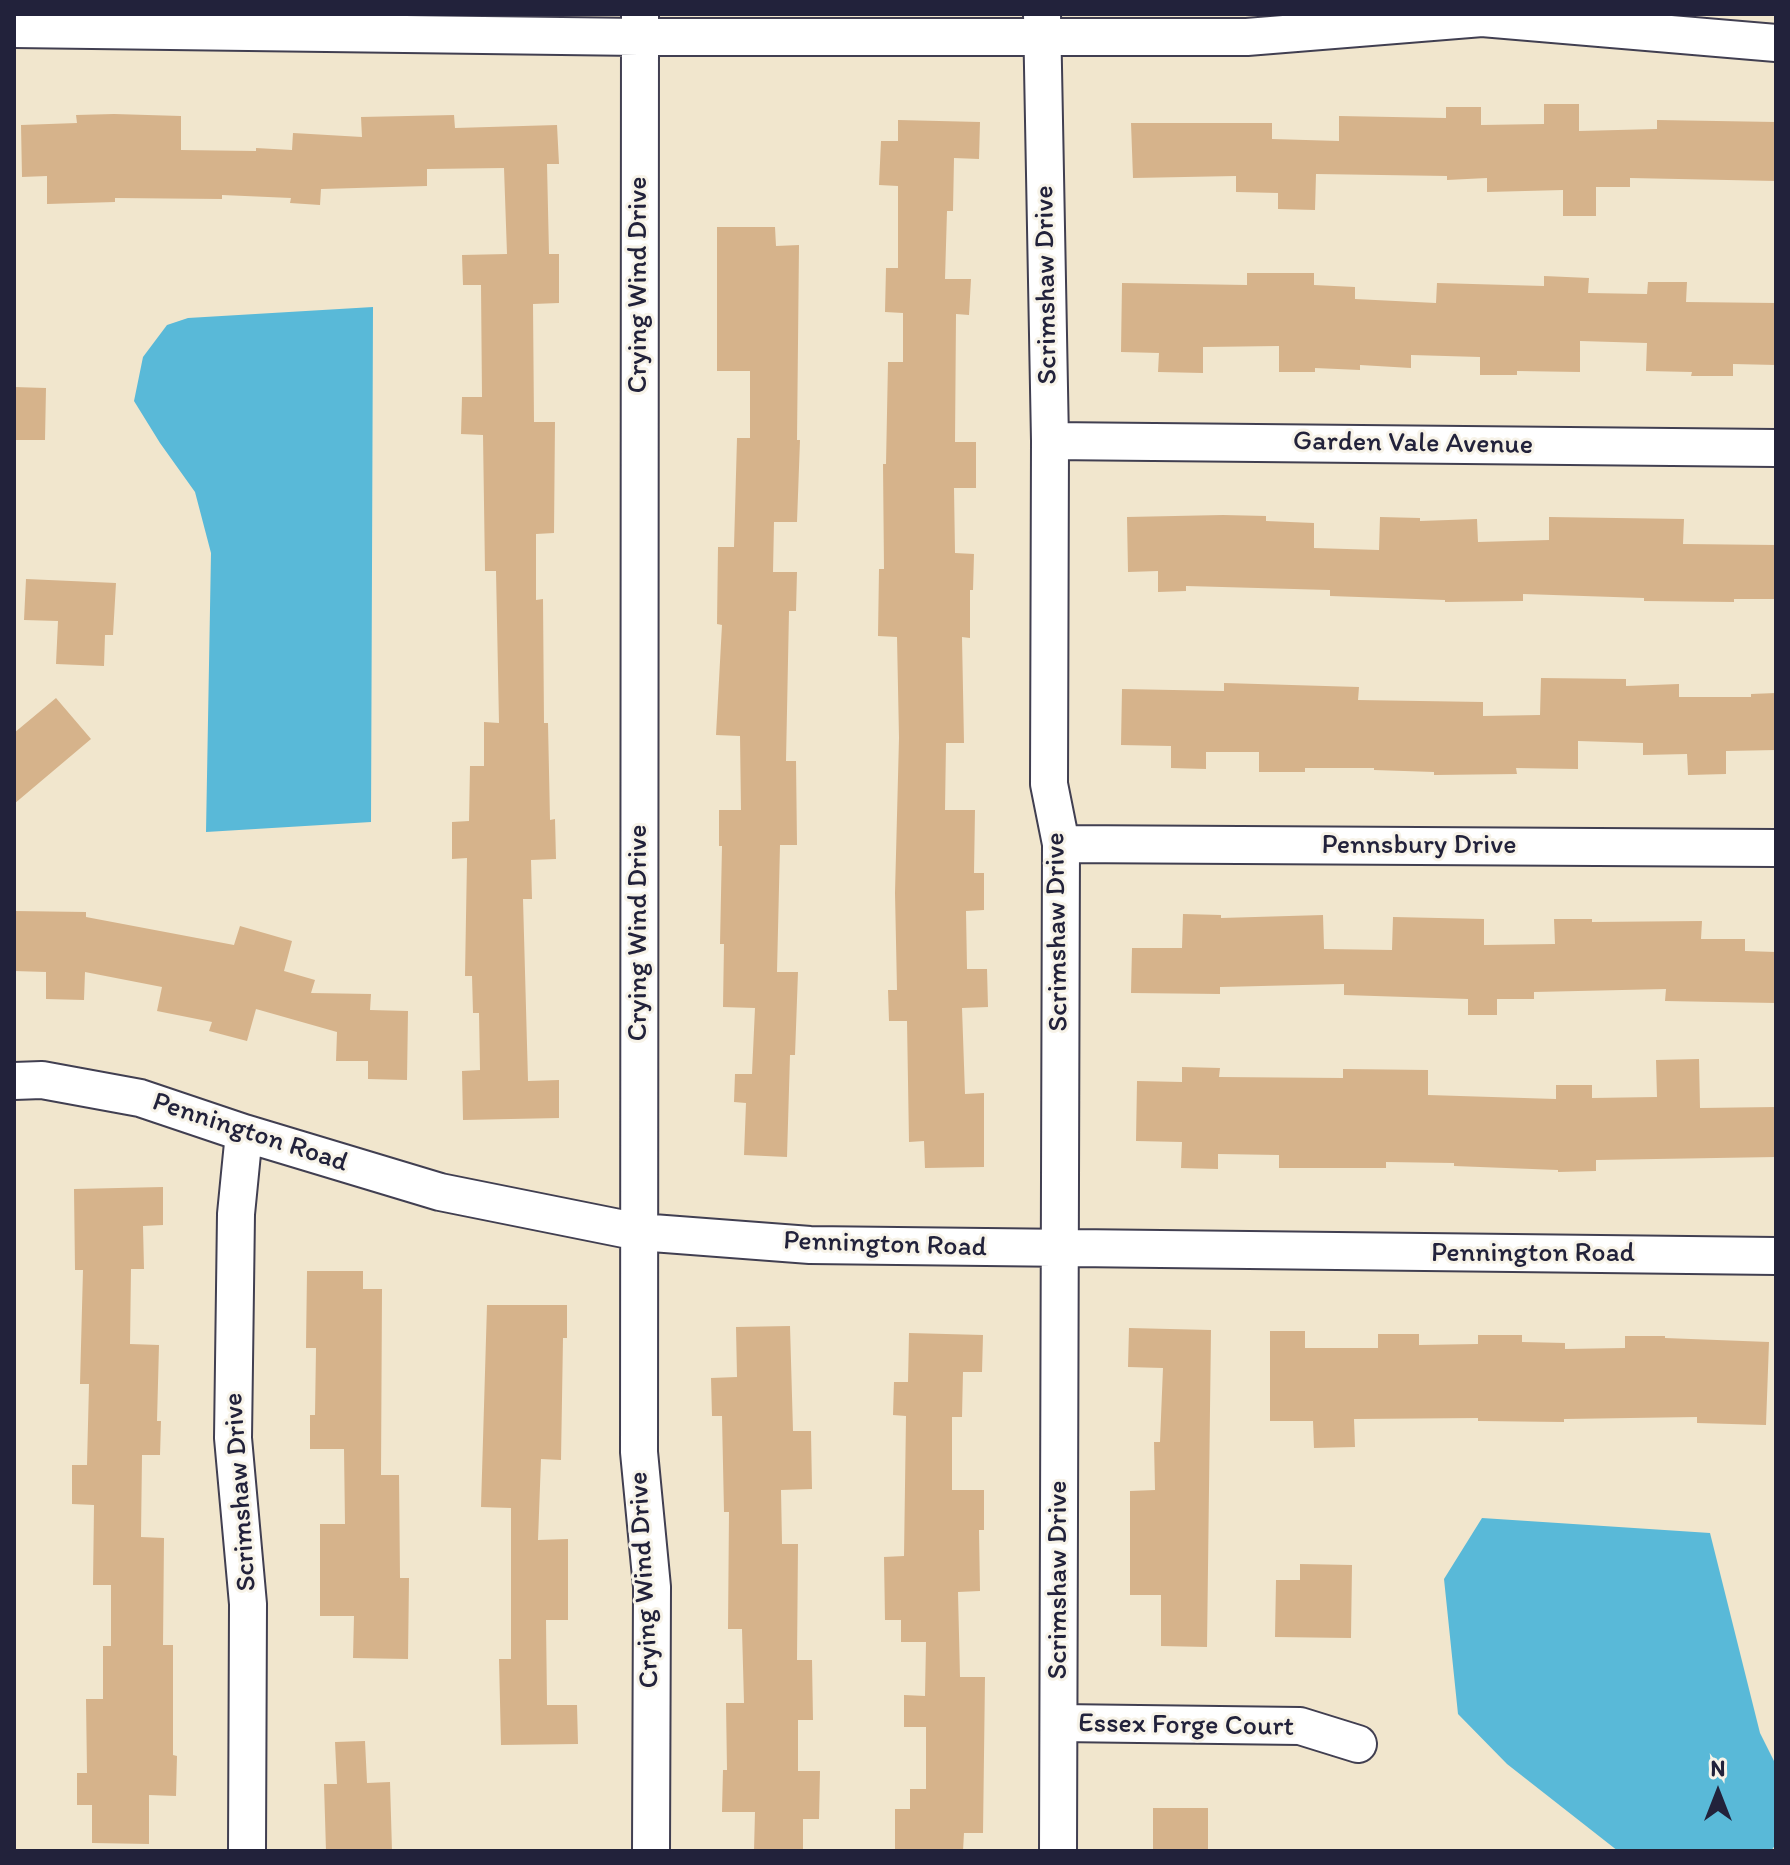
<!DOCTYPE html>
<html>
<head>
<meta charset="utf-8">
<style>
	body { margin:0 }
	#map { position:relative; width:1790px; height:1865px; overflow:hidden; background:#f1e6cd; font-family:Itim,sans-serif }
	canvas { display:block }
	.frame { position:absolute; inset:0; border:16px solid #22223b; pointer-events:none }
	.north { position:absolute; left:1678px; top:1753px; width:80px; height:80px; -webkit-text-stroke:6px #f7f3e8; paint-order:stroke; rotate:0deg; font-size:22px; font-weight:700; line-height:32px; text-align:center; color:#22223b }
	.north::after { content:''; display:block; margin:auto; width:28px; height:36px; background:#22223b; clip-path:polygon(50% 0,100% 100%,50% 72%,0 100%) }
</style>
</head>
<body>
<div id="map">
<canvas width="1790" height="1865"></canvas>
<div class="frame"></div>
<div class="north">N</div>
</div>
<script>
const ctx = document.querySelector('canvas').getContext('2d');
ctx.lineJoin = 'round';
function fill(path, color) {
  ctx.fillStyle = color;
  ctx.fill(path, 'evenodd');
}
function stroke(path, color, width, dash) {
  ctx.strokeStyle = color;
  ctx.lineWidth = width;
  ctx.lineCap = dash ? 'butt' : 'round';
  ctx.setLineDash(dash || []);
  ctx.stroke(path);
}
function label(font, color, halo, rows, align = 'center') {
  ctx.font = font + ' Itim,sans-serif';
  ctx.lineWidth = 6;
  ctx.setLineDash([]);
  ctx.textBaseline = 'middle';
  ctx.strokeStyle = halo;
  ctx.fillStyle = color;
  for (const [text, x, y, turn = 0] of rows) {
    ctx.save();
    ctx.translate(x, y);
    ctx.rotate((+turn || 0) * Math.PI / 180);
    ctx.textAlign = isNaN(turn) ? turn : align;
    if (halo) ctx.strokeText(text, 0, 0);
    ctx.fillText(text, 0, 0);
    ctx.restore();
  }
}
const water = new Path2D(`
	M373 307 371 822 206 832 211 553 195 492 160 443 134 401 143 357 167 325 188 318Z
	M1482 1518 1710 1533 1760 1733 1776 1765V1844L1771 1851H1618L1507 1764 1458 1714 1444 1579Z`);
const building = new Path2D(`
	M1544 104H1579V131L1657 129V120L1776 122V181L1630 178V187H1596V216H1563V190L1487 192V178L1447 180V176L1316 174 1315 210 1278 209V193L1236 192V176L1133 178 1131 123H1272V139L1339 141V116L1446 118V107H1481V125L1544 124Z
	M114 114 181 116V150L256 151V148L292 150 293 133 362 137 361 117 454 115 455 128 557 125 559 164H547L549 254H559V303L533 304 534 422H555L554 533 536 534V600L543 599 544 723H548L550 820 555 819 556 859 531 860 532 899H523L528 1081 559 1080V1118L463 1120 462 1071 480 1070 479 1013H473L472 976H465L467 858 452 859V822L469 821 470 766H484V722L499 723 496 571H485L483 435 461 434 462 397H482L481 285H463L462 255 507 254 504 168 427 169V186L321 189 320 205 290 203 291 198 222 195V199L115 198V202L47 204V176L22 177 21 125 77 123 76 115Z
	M898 120 980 122 979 159 954 158 953 211H947L945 279H971L969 315 956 314 955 442H976V488H954L955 553 974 554 973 590H970V638L962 637 964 743H946L945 810H975L974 873H984V910L966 911 967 969H987L988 1007 962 1008 965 1094 984 1093V1167L925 1168 924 1141 909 1142 907 1021H889L888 990H897L895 893 899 738 897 637 878 636 879 569H884L883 464H886L888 362H903V313L885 312 886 268H898V186L879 185 881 141H898Z
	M717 227H775L776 246 799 245 797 440H800L797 522H774L773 572H797L796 611H789L786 761H796L797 845H780L777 972H798L795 1055H790L787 1157 744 1155 746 1103 734 1102 735 1074H752L755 1008 723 1007 724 944H720L722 846H719V810H741L740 736 716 735 722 625 717 624 718 547H734L737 438H750V371H717Z
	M1247 273H1314V285L1355 287V299L1436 303 1437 283 1544 286V276L1589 278 1588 293 1647 294 1648 282H1687L1686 302 1776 303V365L1733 364V376H1691L1692 372 1646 371 1647 343 1580 341V372L1517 371V375H1480V357L1411 355V368L1360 365V370L1315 368V372H1279V346L1203 347V373L1158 372 1159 353 1121 352 1122 283 1247 285Z
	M14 387 46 388 45 440H14Z
	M1223 515 1266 516V521L1314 523V548L1379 550 1380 517 1420 518V521L1477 519 1478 542 1549 540V517L1684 519 1683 544 1776 545V599H1734V602L1644 601V598L1523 594V601L1445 602V600L1330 596V590L1186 586V591L1158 592V571L1128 572 1127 517Z
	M26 579 116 583 113 635H105L104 666 56 664 58 621 24 620Z
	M1541 678 1626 679V686L1679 684V697H1751V694L1776 693V750L1726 751V774L1688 775 1687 754 1643 755V743L1578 741V769L1516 768 1517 774 1434 775V772L1374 770V768H1305V772H1259V752H1206V769L1171 768V746L1121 745 1122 689 1224 691V683L1359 687 1358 700 1483 702V716L1540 715Z
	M56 698 91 739 14 804V733Z
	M14 911 86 912V917L234 945 240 926 292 941 284 971 315 980 311 993 371 994 370 1010 408 1011 407 1080 368 1079V1061H336L337 1032 256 1009 247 1041 209 1031 212 1022 157 1011 162 987 85 972 84 1000 46 999V972L14 971Z
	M1183 914 1221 915V918L1323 915 1324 949 1392 950 1393 917 1484 919V945L1555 944 1554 919H1592V922L1702 921 1701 939H1745V951L1776 952V1003L1665 1001 1666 989 1534 992V999H1497V1015H1468V999L1344 995V984L1220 987V994L1131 993 1132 948H1182Z
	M1699 1059 1700 1108 1776 1107V1157L1596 1160V1171L1558 1172V1170L1454 1166V1163L1386 1162V1168H1279V1155L1218 1154V1169L1181 1168 1182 1142 1136 1141 1137 1081 1182 1082V1067L1220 1068 1219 1077 1343 1078V1069L1428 1070V1095L1556 1099V1085H1592V1098L1657 1097 1656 1060Z
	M163 1187V1225L143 1226 144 1269H131L130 1344 159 1345 157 1421H161L160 1455H142L141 1537 164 1538 163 1645H173V1755L177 1756 176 1796 149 1795V1844L92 1843V1805H77V1773H87L86 1699H103V1646H111V1585H93L94 1505 72 1504V1465H87L89 1384H80L83 1270H75L74 1189Z
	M307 1271H363V1289H382L381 1475H399L400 1578H409L408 1659 353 1658 354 1616H320V1524H345L344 1449H310V1415H315L316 1348H306Z
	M487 1305H567V1338H563L561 1460 541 1459 538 1540 568 1539V1620H546L547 1705H577L578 1744 501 1745 499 1659H511V1508L481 1507Z
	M790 1326 793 1431H811L812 1489 781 1490 782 1544H798L797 1660H812L813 1720H798V1771H820L819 1819H803V1851H754L755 1812H722L723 1770H727L726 1703H744L742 1629H728L729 1512H724L722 1416H712L711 1378 737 1377 736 1327Z
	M1129 1328 1211 1330 1207 1647 1161 1646V1595H1130V1491L1155 1490 1154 1442H1160L1163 1368 1128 1367Z
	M1270 1331H1305V1348H1378V1334H1419V1345L1478 1344V1335H1522V1342L1565 1343V1349L1625 1348V1336H1665V1338L1769 1342 1766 1425 1697 1423V1417L1564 1419V1422L1478 1421V1418L1354 1419 1355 1447 1314 1448 1313 1421H1270Z
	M909 1333 983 1335 982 1372H963L962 1417H952V1490H984V1530H979L980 1591 958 1592 960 1677H985L983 1833H964L963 1851H895V1809H910V1789H926V1727H904V1695L925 1696 926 1642H901V1620H885L884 1557 904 1556 906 1416 893 1415 894 1382H908Z
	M1300 1564 1352 1565 1351 1638 1275 1637 1276 1580H1300Z
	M365 1741 367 1783 390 1782 392 1851H326L324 1784H337L335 1742Z
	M1153 1808H1208V1851H1153Z`);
const street = new Path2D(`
	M640 14 639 1452 652 1587 651 1851
	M1042 14 1050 441 1049 784 1061 844 1058 1851
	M14 29 639 37H1247L1482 18 1776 43
	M1050 441 1776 448
	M1061 844 1776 848
	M14 1081 42 1080 140 1098 244 1133 440 1192 639 1232 810 1245 1776 1256
	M244 1133 236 1214 233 1438 248 1604 247 1851
	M1059 1723 1300 1726 1358 1744`);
const streetNames = [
	["Crying Wind Drive",639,285,-90],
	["Scrimshaw Drive",1047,285,-91],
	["Garden Vale Avenue",1413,444,1],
	["Pennsbury Drive",1419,846],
	["Scrimshaw Drive",1058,932,-91],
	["Crying Wind Drive",639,933,-90],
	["Pennington Road",250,1133,18],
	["Pennington Road",885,1245,2],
	["Pennington Road",1533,1254],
	["Scrimshaw Drive",241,1492,-94],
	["Crying Wind Drive",645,1580,-93],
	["Scrimshaw Drive",1059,1580,-90],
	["Essex Forge Court",1186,1726,1]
];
fill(water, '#59b9d8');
fill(building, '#d6b38b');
stroke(street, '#413f51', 40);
stroke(street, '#fff', 36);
label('28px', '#22223b', '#f7f3e8', streetNames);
</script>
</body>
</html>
